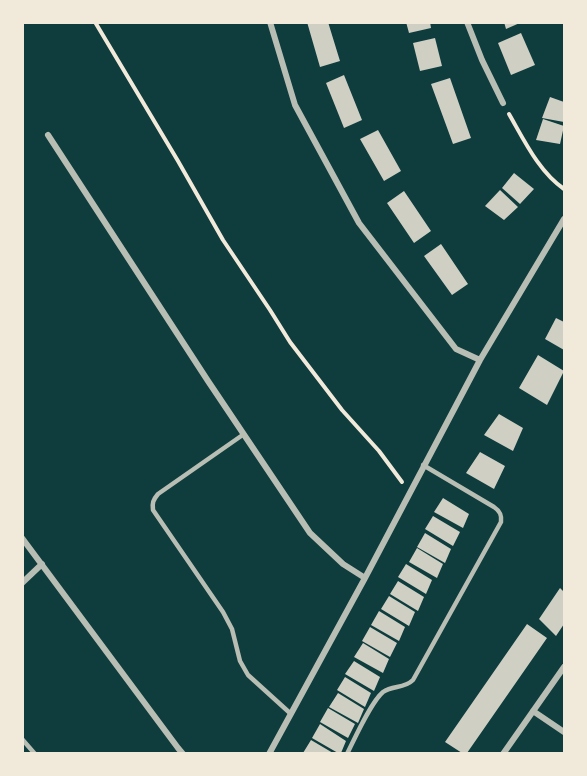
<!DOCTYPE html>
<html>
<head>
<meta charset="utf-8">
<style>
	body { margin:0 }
	#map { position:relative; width:587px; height:776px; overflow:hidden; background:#0f3d3e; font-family:Mulish,sans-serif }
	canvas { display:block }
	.frame { position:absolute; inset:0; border:24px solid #f1e9da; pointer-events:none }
</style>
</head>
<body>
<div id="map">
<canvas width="587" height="776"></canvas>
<div class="frame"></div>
</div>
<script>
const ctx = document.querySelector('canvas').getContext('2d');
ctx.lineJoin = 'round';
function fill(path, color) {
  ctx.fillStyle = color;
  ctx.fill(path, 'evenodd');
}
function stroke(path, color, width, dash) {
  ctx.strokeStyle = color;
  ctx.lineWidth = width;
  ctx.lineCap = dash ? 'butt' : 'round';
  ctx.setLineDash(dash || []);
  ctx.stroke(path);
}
const building = new Path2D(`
	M307 22H328L340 61 320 67Z
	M406 22H430L431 28 409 33Z
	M504 22H522L506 29Z
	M521 33 535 65 511 75 498 43Z
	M435 38 442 66 420 71 413 43Z
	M344 75 362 120 344 128 326 83Z
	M450 78 471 138 453 144 431 84Z
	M550 97 564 102V122L542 118Z
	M543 119 564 126 560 144 536 140Z
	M378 130 401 171 384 181 360 139Z
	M514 173 534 189 520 204 502 188Z
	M500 190 518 207 504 220 485 206Z
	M404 191 431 231 414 243 387 203Z
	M441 244 468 284 452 295 424 256Z
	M556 318 564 322V350L545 339Z
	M538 355 564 371 547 405 519 388Z
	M499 414 523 428 513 451 484 435Z
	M480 452 505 466 494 489 466 473Z
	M443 498 469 514 463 528 434 512Z
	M433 516 460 532 453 546 425 529Z
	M425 533 451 549 445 563 417 547Z
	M417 548 443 564 437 578 409 562Z
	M406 564 432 580 426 594 398 577Z
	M398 581 424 597 418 611 390 594Z
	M560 588 564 592V624L556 636 539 619Z
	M389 596 415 612 409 626 381 609Z
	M379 611 405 627 399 641 371 625Z
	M527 624 547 638 467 753H462L445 742Z
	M370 627 397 643 390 657 362 641Z
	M363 643 389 659 383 673 354 657Z
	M354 661 380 677 374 691 345 674Z
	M345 677 371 693 365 707 337 690Z
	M338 693 364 709 358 723 329 707Z
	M328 708 355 724 348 738 320 722Z
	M320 724 346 741 341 753H338L312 738Z
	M311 740 333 753H303Z`);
const path = new Path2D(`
	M95 22 178 161 223 240 270 310 290 342 342 410 379 451 402 482
	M509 114C524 140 539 172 564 189`);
const service = new Path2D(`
	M244 434 158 494C153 500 152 503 153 510L223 612 232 629 240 661 248 675 291 714
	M22 739 35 754
	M347 754C355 738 371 702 383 692 393 685 404 689 413 680L501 522C502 515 500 511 494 507L423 465`);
const minor = new Path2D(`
	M270 22 295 105 359 223 456 349 480 360
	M467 22 482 60 503 103
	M48 135 208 381 310 533 343 564 365 578
	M22 538 178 748 183 754
	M22 583 42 564
	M533 711 564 732
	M269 754 365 578 480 360 564 219
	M503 754 564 667`);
fill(building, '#cfcfc3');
stroke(path, '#f1e9da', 4);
stroke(service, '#b8beb3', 4.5);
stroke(minor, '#b8beb3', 6);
</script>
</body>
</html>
